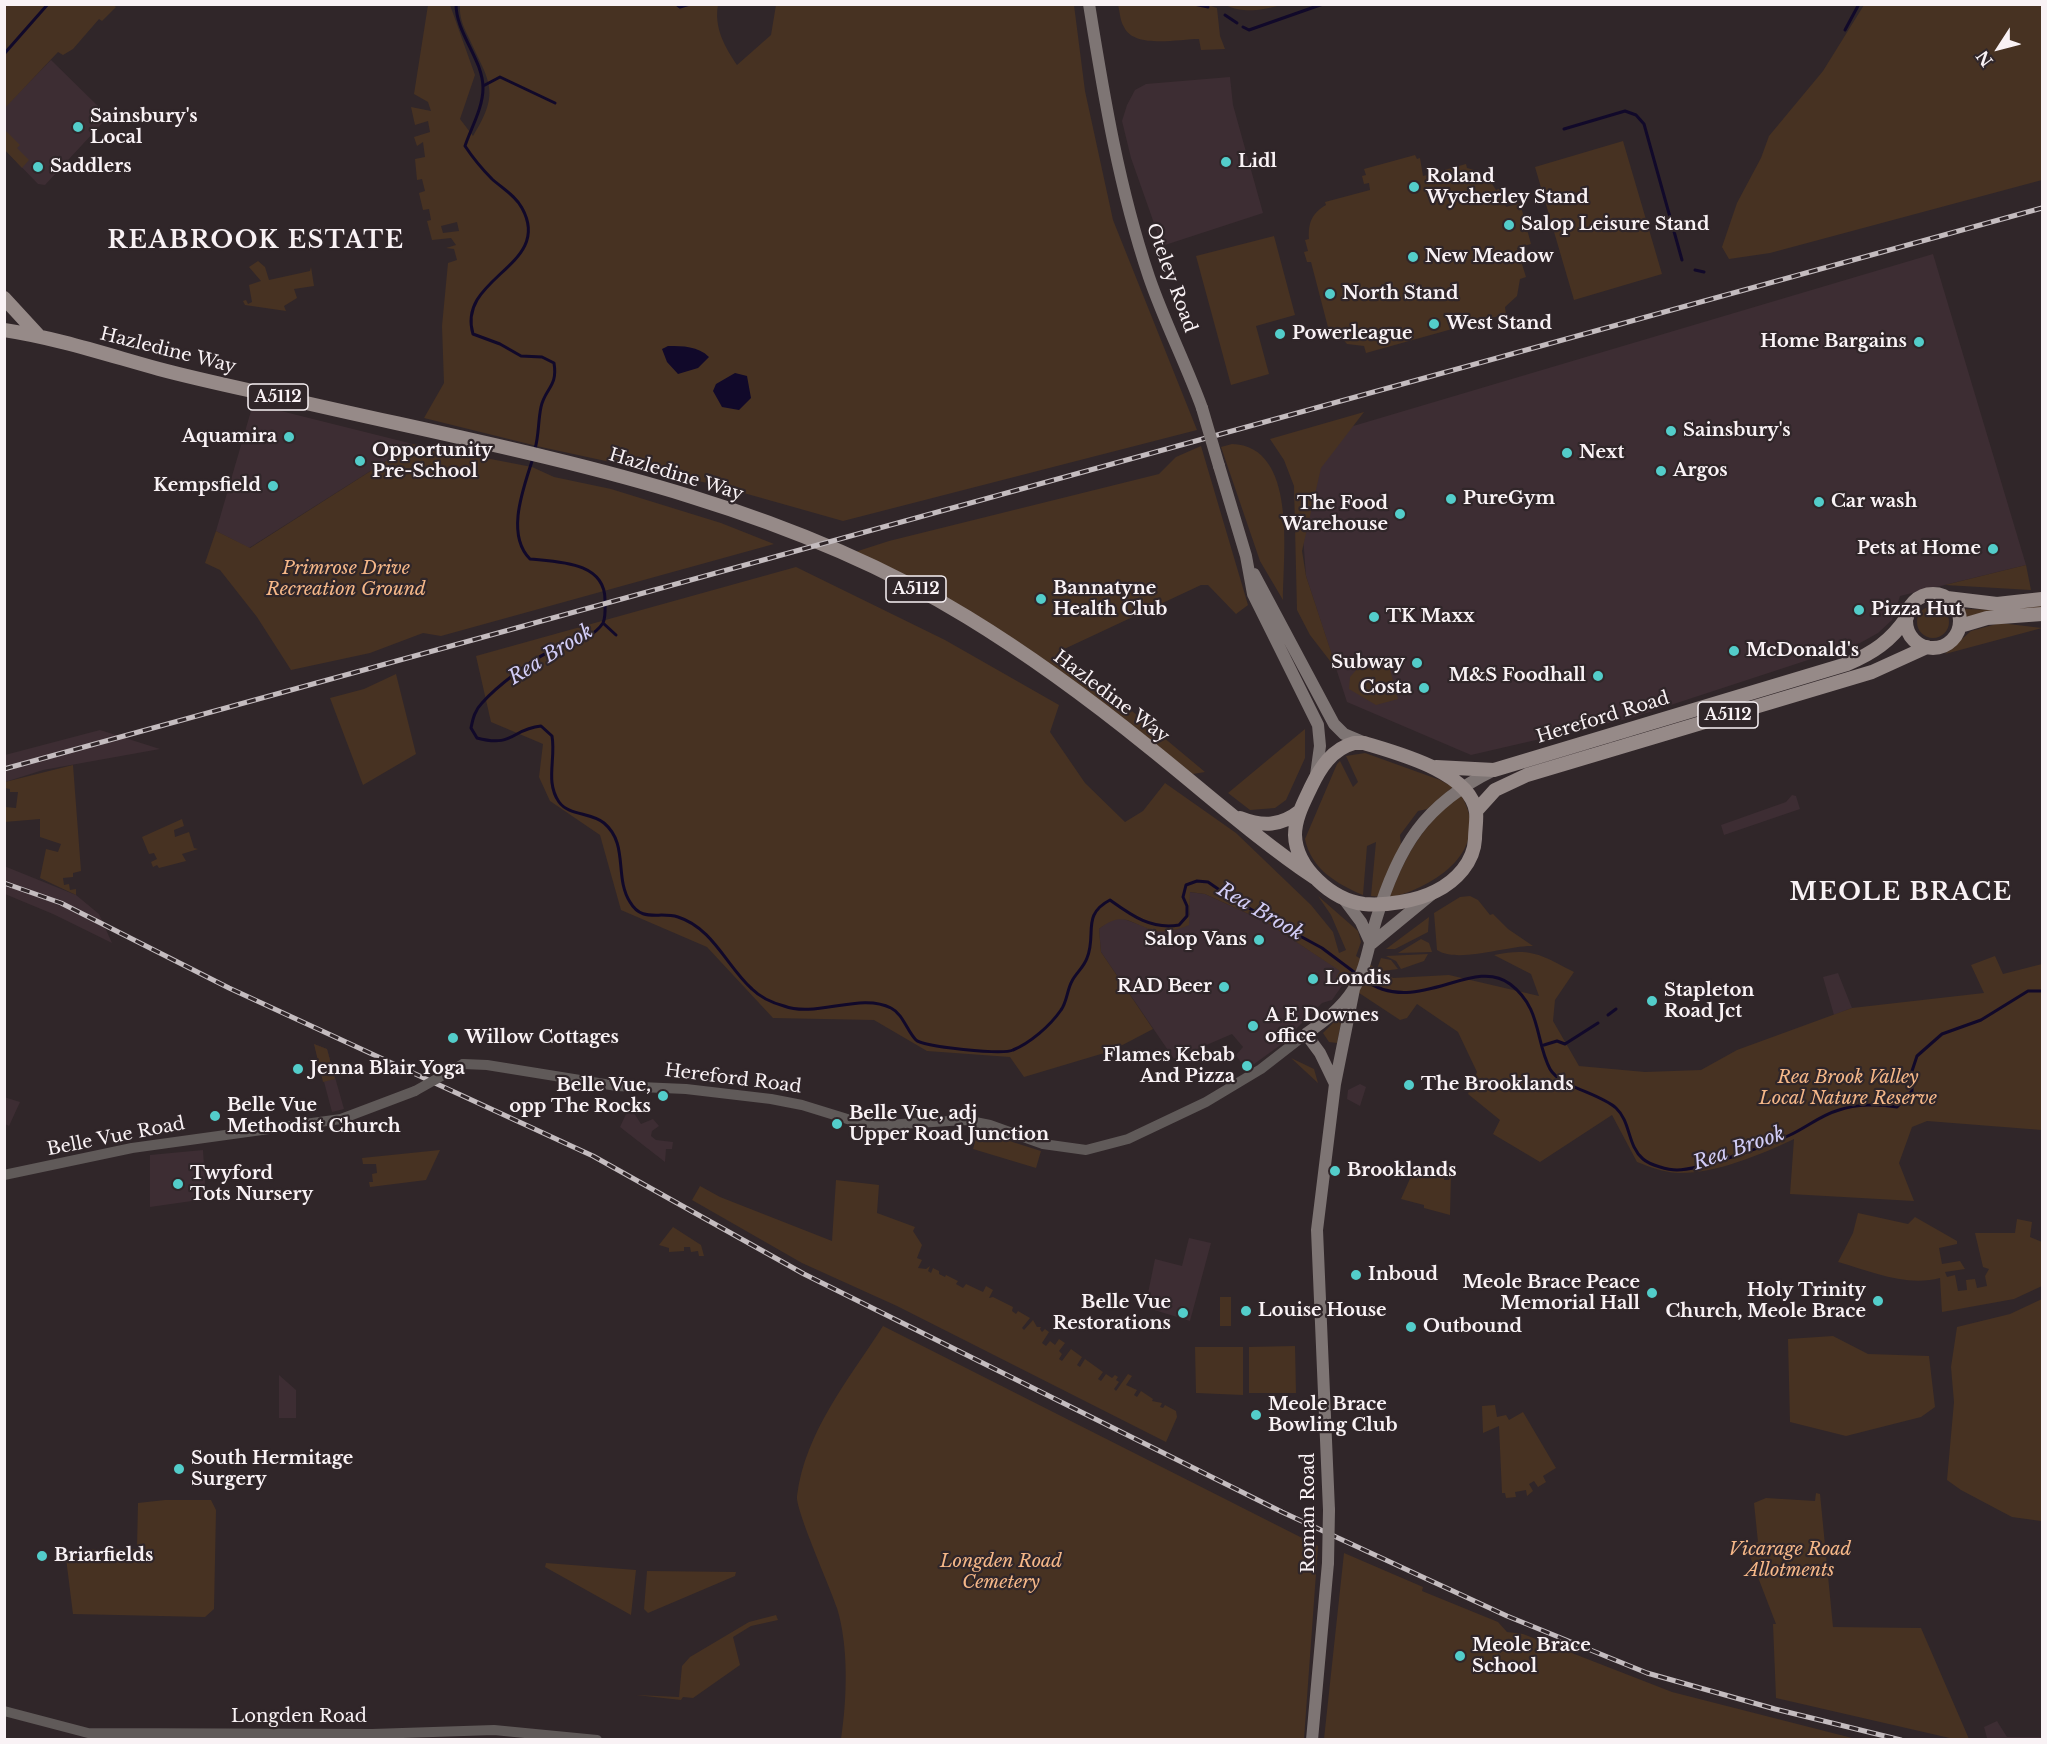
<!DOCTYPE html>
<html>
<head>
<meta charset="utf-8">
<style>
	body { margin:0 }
	#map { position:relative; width:2047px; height:1744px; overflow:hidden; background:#302629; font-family:"Libre Baskerville",serif }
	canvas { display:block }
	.frame { position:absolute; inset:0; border:6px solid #f9f2f5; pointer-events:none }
	.north { position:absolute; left:1969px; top:18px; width:60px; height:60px; -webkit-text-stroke:4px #302629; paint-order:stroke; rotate:234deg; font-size:16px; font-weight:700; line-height:24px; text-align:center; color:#f9f2f5 }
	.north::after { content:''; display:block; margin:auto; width:21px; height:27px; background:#f9f2f5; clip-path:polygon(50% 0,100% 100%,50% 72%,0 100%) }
</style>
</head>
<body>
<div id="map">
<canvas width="2047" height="1744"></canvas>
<div class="frame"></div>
<div class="north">N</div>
</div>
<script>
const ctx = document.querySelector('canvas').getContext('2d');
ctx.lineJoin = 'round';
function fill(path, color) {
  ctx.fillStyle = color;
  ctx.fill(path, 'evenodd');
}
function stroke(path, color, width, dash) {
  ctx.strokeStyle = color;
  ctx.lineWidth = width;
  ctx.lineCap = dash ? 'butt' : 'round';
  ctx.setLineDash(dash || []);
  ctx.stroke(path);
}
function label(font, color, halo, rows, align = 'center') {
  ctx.font = font + ' "Libre Baskerville",serif';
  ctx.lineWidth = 4.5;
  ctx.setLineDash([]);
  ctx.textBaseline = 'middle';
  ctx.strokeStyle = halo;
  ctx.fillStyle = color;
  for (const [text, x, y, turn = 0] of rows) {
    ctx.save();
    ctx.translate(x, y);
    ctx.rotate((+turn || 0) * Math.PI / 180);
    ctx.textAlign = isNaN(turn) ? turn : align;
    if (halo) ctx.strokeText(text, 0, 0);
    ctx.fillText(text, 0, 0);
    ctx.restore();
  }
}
const built = new Path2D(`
	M51 60 103 111 107 118 45 185 38 184 5 150 4 108Z
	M1230 77 1233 105 1263 213 1162 246 1131 158 1122 121 1127 105 1135 90 1146 84Z
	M1933 254 2026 565 1900 596 1892 620 1878 633 1860 643 1631 718 1471 755 1347 702 1306 576 1296 443Z
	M253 404 413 444 249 548 216 531Z
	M100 730 160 749 43 770 5 782V755Z
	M1792 795 1796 796 1800 809 1724 835 1721 825 1786 802Z
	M4 866 76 895 99 914 112 943 53 914 5 894Z
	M1189 892 1205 894 1266 922 1341 971 1336 977 1344 983 1332 1000 1322 1003 1279 1046 1246 1070 1236 1055 1243 1047 1232 1034 1174 1059 1101 952 1099 929 1111 919H1124L1156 931 1190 915Z
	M1838 973 1852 1008 1834 1015 1823 977Z
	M314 1044 327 1049 344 1109 332 1112Z
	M1360 1084 1366 1087 1360 1106 1347 1099 1348 1090Z
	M4 1097 20 1102 9 1126 5 1124Z
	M632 1110 641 1124 653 1119 659 1126 652 1131 651 1136 656 1140 673 1142 672 1149H666L665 1162 620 1127 626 1114Z
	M203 1150 206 1199 150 1207V1155Z
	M1189 1238 1211 1243 1190 1321 1151 1309 1154 1300 1147 1298 1155 1259 1182 1266Z
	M279 1375 296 1390V1418H279Z
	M1997 1721 2007 1737H2042V1739H1977L1987 1738 1984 1727Z`);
const green = new Path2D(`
	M113 5 116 7 102 21 99 19 73 49 63 55 58 52 5 108V5Z
	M428 5H450L475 75 460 119 473 136C502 90 488 81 468 36 463 26 459 16 460 5H718C714 27 724 46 737 65L771 35 776 5H1074L1085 91 1113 220 1197 430 843 521 712 484 541 447 424 418 444 383 442 326 448 263 457 260 454 249 446 248 456 245 451 238 432 240 427 221 431 220 429 209 423 210 419 193 425 191 422 179 417 180 415 159 425 157 423 142 417 146 414 137 430 132 428 121 415 125 411 107 431 111 428 102 414 94ZM457 222 459 231 443 233 441 226Z
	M1118 5H1208L1217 8 1220 36 1225 49 1201 50 1199 39C1178 39 1134 49 1124 27 1120 21 1120 12 1118 5Z
	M1225 5V4L1282 5C1260 10 1246 14 1225 5Z
	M1864 5H2042V180L1770 253 1729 259 1722 247 1737 203 1761 158 1769 136 1823 71Z
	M5 130 20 145 17 148 29 160 22 168 5 150Z
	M1623 141 1662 274 1574 300 1535 167Z
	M1415 155 1417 159 1420 158 1423 176 1466 164 1467 168 1485 173 1496 190 1501 188 1506 207 1520 203 1531 244 1517 248 1526 277 1520 279 1517 296 1505 307 1506 314 1366 353 1364 346 1347 344 1334 329 1329 331 1311 262H1307L1304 252 1308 251 1305 240 1309 239C1308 223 1312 213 1326 205L1325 202 1370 190 1369 183 1364 184 1362 176 1366 175 1364 169Z
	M1274 236 1295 315 1256 326 1269 374 1231 385 1196 256Z
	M258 261 265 267 269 280 310 271 311 267 314 286 294 289 297 298 284 306 286 311 245 305 243 301 246 300 248 304 252 302 249 285 261 281 249 267Z
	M1364 412 1321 468 1302 551 1306 576 1337 670 1310 635 1297 610 1294 486 1284 460 1270 439Z
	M413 444 532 467 554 477 611 489 721 523 774 544 441 636 423 633 370 653 291 670 257 617 220 570 205 563 216 531 250 548Z
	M1232 444C1298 446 1283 555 1283 600L1260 561 1221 447Z
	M1201 446 1248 605 1236 614 1208 585H1201L1060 651 1205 772 1193 774 1076 683 855 552 889 541 1159 474 1176 457Z
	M2026 565 2031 590 1945 585Z
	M796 567 945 640 1059 705 1050 732 1085 783 1125 822 1143 811 1165 783 1236 833 1311 905 1333 932 1339 953 1346 950 1331 915 1318 896 1358 931 1361 942 1356 956 1377 969 1381 958 1391 960 1398 969 1382 971 1393 978 1449 975 1539 996 1531 974 1494 955C1531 947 1542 955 1574 972L1555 1000 1553 1021 1579 1066 1645 1072 1701 1070 1737 1050 1852 1008 1984 993 1971 965 1995 956 2003 974 2042 964V1130L1927 1121 1912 1127 1899 1163 1914 1201 1790 1194 1794 1139C1760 1155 1715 1174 1677 1173 1663 1172 1650 1167 1637 1162L1612 1115 1540 1162 1493 1134 1500 1120 1468 1094 1477 1072 1458 1032 1417 1004 1407 1018 1400 1020 1344 983 1336 977 1340 971 1266 922 1205 894 1190 892 1189 925C1179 929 1167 933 1156 931 1131 925 1124 909 1099 929L1101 952 1153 1029 1111 1051 1024 1077 1010 1057 927 1051 874 1020 773 1018 707 947 621 910 600 835 550 801 539 777 543 744 491 722 476 656Z
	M2042 605V608L1965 620 1964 609 2000 610Z
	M1917 622a16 16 0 1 1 32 0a16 16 0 1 1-32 0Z
	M2000 623 2042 628 1945 654 1971 631Z
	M1389 666 1398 699 1376 705 1349 689 1350 677 1357 669Z
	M396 674 416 754 363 785 330 698 364 689Z
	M1305 729V758L1286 800 1275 808 1250 810 1228 793Z
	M1365 753 1440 780 1453 787 1427 809 1418 811 1400 835 1401 846 1382 897 1371 896 1376 842 1367 846 1363 895C1337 884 1311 869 1305 839L1337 764 1340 761 1353 787 1358 782 1346 756Z
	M73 765 81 871 73 873V877L63 878 64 885 69 884 70 890 76 889V895L40 878 46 849 58 852 61 844 40 837V819L4 822 5 807 16 808 18 792H10V789L5 788V782Z
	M1461 795C1493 849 1436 887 1389 898 1407 853 1422 825 1461 795Z
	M182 819 184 826 174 830 175 837 189 832 194 848 198 849 182 854 186 861 159 868 157 865 153 867 151 862 157 859 154 853 149 854 142 837Z
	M1470 896 1478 900 1490 915 1493 914 1508 929 1533 946C1508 945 1458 964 1437 950L1434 913 1460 897Z
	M1429 917 1428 932 1395 949H1386Z
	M1421 939 1429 943 1432 952 1398 953Z
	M1428 954 1424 961 1401 969 1396 961 1386 956Z
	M1343 1013 1337 1043 1329 1042 1323 1033Z
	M314 1044 327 1049 335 1079 323 1082Z
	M1291 1058 1314 1069 1318 1083Z
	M978 1131 1041 1151 1036 1168 973 1149Z
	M440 1150 426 1180 370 1187 369 1182H373L372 1174 377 1173 376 1164H363L362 1158Z
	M1416 1165 1426 1170 1429 1165 1444 1173V1180H1449L1451 1173 1450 1215 1424 1208V1205L1401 1199Z
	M836 1180 879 1185 877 1213 915 1227 913 1231 922 1245 917 1258 922 1260 918 1268 926 1269 930 1266 928 1271 931 1273 933 1268 939 1271V1274L945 1277 946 1275 958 1281 956 1284 963 1288 966 1284 983 1292 986 1286 993 1290 989 1298 993 1297 1013 1307 1012 1311 1016 1314 1018 1311 1030 1318 1022 1328 1024 1330 1033 1320 1037 1327H1041L1040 1329 1042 1332 1045 1329 1049 1332 1042 1343 1046 1346 1050 1341 1055 1345 1059 1339 1065 1343 1059 1351 1062 1354 1059 1359 1062 1361 1071 1349 1082 1357 1077 1365 1080 1367 1085 1359 1103 1372 1098 1379 1101 1381 1106 1374 1112 1378 1115 1375 1118 1377 1116 1380 1119 1382 1114 1389 1116 1391 1128 1374 1132 1376 1126 1385 1137 1390 1134 1395 1137 1397 1141 1391 1153 1399 1152 1401 1162 1403 1160 1407 1163 1408 1165 1405 1176 1411 1177 1417 1166 1442 897 1306 802 1263 692 1200 700 1186 720 1197 832 1241Z
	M1858 1213 1908 1224 1915 1217 1957 1241V1244L1939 1248 1942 1264 1960 1261 1965 1269 1945 1272 1947 1277 1955 1275 1958 1291 1967 1290 1966 1280 1975 1279 1977 1288 1987 1286 1985 1276 1989 1269 1983 1267 1975 1233H2015L2017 1219 2032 1222 2030 1237 2042 1242V1286L2014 1299 1942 1312 1940 1278C1906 1287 1870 1271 1838 1262L1853 1233Z
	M673 1227 701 1245 704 1256H699L698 1251 691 1252 690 1247H684V1251L669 1252V1248L659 1245Z
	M1220 1297H1231V1326H1220Z
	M2042 1299V1511L2041 1521 2012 1517 1961 1490 1947 1480 1954 1402 1951 1367 1957 1327 2010 1314Z
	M883 1326 1318 1546 1304 1739H841C847 1700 849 1647 837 1608 831 1589 795 1509 797 1496 805 1432 849 1379 883 1326Z
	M1833 1336 1868 1354 1929 1356 1935 1407 1921 1417 1846 1436 1790 1422 1788 1339Z
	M1295 1346 1296 1393H1249V1347Z
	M1195 1347H1243V1395L1196 1393Z
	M1495 1405 1497 1417 1506 1415 1509 1420 1523 1412 1556 1468 1543 1476 1546 1482 1538 1487 1534 1481 1529 1484 1533 1491 1527 1496 1526 1490 1515 1492 1516 1497 1506 1498 1505 1493H1502L1499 1426 1483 1433 1482 1406Z
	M1816 1493 1820 1494 1833 1627 1921 1628 1969 1739H1954L1776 1698 1773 1624H1776L1746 1546 1758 1542 1754 1503 1766 1498 1815 1501Z
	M165 1500H211L216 1510 214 1609 205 1617 73 1614 65 1550 137 1549 138 1503Z
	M1344 1553 1423 1587 1422 1591 1498 1622 1507 1632 1523 1634 1672 1692 1856 1739H1324Z
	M546 1563 636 1570 631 1615 545 1567Z
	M647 1571 736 1572 735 1576 648 1613 644 1609Z
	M776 1615 778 1620 751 1626 733 1637 740 1665 693 1698 683 1697 681 1700 636 1695 679 1697 682 1666 690 1657 749 1622Z`);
const water = new Path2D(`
	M668 346C683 346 698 346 709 357L698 368 678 374 667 362 662 349Z
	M735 373 747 376 751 398 739 410 722 407 713 391 716 384Z`);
const stream = new Path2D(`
	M456 4C456 34 483 59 483 88 483 108 471 128 465 146 473 158 482 169 492 179 502 188 516 196 522 208 554 266 456 277 473 334L500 344 521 356 542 357 554 363C558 387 545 388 541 407 538 421 539 435 535 449
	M676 4 680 7 690 4
	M1194 4 1208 7
	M1225 15 1237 23
	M1243 27 1249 30 1323 4
	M1845 30 1859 4
	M4 54 48 4
	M483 86 500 77 555 103
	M1564 129 1625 111 1636 115 1644 124 1682 260
	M1695 270 1704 272
	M533 458C524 487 505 534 530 559 559 562 605 562 605 600 605 607 606 617 603 623 592 640 568 644 551 651 532 659 496 687 482 703 475 710 473 718 471 728L477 738C514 748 511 729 541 726L552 736C556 759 545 782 559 802 569 816 591 812 604 823 629 844 614 877 630 902 642 923 659 911 678 917 713 928 727 967 752 989 760 997 773 1003 784 1006 816 1018 861 992 891 1008 903 1014 907 1031 916 1040 923 1047 1003 1055 1013 1050 1030 1043 1050 1026 1061 1010 1067 1002 1067 990 1072 981 1076 973 1084 967 1087 958 1097 934 1081 915 1110 900 1131 915 1151 930 1179 925L1187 916V906L1183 897 1186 885 1197 881 1208 882 1234 900 1322 948 1358 975
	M603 623 616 635
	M1363 979C1417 1019 1472 955 1510 984 1542 1008 1535 1041 1550 1069 1560 1087 1599 1093 1616 1108 1631 1122 1627 1145 1643 1159 1650 1165 1668 1170 1677 1170 1699 1170 1769 1145 1790 1135 1807 1127 1821 1115 1839 1110 1856 1104 1879 1104 1897 1107L1912 1091V1071L1917 1056 1942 1034 1981 1020 2028 991H2042
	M1608 1015 1616 1009
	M1544 1045 1557 1041 1565 1044 1598 1023`);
const tertiary = new Path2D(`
	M463 1064 487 1065 617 1086 686 1089 771 1099 802 1105 870 1126 965 1120 990 1125 1043 1144 1086 1150 1128 1139 1206 1102 1261 1069 1306 1034
	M4 1175 132 1148 341 1119 415 1091
	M4 1711 88 1733 372 1734 494 1730 597 1740`);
const secondary = new Path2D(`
	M1089 4C1104 97 1119 188 1149 277 1164 321 1186 364 1202 408
	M1219 466 1246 556 1253 594 1318 725 1320 746 1316 775
	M1254 574 1334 724 1344 734 1363 742
	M1343 898 1361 922 1371 944
	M1371 944 1433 893
	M1335 1084 1320 1053 1306 1034C1323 1022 1342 1008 1353 990 1366 970 1369 943 1376 920 1398 847 1424 804 1494 770
	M1329 1510 1317 1230 1335 1084 1354 989
	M1312 1740 1328 1563`);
const primary = new Path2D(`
	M4 298 39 336
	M4 330C57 338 108 355 159 369 204 381 249 390 293 400 522 453 764 492 967 617 1031 656 1092 701 1150 748 1205 792 1257 839 1315 878
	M1906 621a27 27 0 1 1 54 0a27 27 0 1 1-54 0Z
	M1947 598 1997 604 2042 599
	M1960 626 1987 618 2042 614
	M1354 743H1364C1397 753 1471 772 1476 812 1477 820 1475 830 1475 839 1474 862 1456 881 1436 891 1417 901 1385 906 1364 904 1332 900 1296 868 1295 835 1295 818 1304 802 1311 787 1320 768 1332 749 1354 743Z
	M1436 767 1494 770 1847 664C1873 653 1891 641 1907 617
	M1476 811 1495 790 1527 775 1872 672 1927 647
	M1240 818C1263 827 1281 826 1300 811`);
const rail = new Path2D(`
	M4 769 2042 208
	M4 883 61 903 229 988 593 1156 804 1274 1282 1512 1507 1616 1647 1673 1775 1709 1901 1740`);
const tertiaryBridge = new Path2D(`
	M415 1091 463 1064`);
const secondaryBridge = new Path2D(`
	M1202 408 1219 466
	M1328 1563 1329 1510`);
const markers = [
	[78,127,6,"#53cdca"],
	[1226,162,6,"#53cdca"],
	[38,167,6,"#53cdca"],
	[1414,187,6,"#53cdca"],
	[1509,225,6,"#53cdca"],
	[1413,257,6,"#53cdca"],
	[1330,294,6,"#53cdca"],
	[1434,324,6,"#53cdca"],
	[1280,334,6,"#53cdca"],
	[1919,342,6,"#53cdca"],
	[1671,431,6,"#53cdca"],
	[289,437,6,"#53cdca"],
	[1567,453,6,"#53cdca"],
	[360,461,6,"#53cdca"],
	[1661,471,6,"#53cdca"],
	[273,486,6,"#53cdca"],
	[1451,499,6,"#53cdca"],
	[1819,502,6,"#53cdca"],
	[1400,514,6,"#53cdca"],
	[1993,549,6,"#53cdca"],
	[1041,599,6,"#53cdca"],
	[1859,610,6,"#53cdca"],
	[1374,617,6,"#53cdca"],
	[1734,651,6,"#53cdca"],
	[1417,663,6,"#53cdca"],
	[1598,676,6,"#53cdca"],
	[1424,688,6,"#53cdca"],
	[1259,940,6,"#53cdca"],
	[1313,979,6,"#53cdca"],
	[1224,987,6,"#53cdca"],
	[1652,1001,6,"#53cdca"],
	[1253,1026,6,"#53cdca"],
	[453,1038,6,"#53cdca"],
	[1247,1066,6,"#53cdca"],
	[298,1069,6,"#53cdca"],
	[1409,1085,6,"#53cdca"],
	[663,1096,6,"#53cdca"],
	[215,1116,6,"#53cdca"],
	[837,1124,6,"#53cdca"],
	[1335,1171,6,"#53cdca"],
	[178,1184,6,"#53cdca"],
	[1356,1275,6,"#53cdca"],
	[1652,1293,6,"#53cdca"],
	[1878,1301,6,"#53cdca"],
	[1246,1311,6,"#53cdca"],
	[1183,1313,6,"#53cdca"],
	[1411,1327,6,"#53cdca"],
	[1256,1415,6,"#53cdca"],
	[179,1469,6,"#53cdca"],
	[42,1556,6,"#53cdca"],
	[1460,1656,6,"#53cdca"]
];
const shields = [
	[278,397,60],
	[916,589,60],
	[1728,715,60]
];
const shieldNames = [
	["A5112",278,397],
	["A5112",916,589],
	["A5112",1728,715]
];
const poiNames = [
	["Sainsbury's",90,117],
	["Local",90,138],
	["Lidl",1238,162],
	["Saddlers",50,167],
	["Roland",1426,177],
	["Wycherley Stand",1426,198],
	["Salop Leisure Stand",1521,225],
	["New Meadow",1425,257],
	["North Stand",1342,294],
	["West Stand",1446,324],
	["Powerleague",1292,334],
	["Home Bargains",1907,342,"right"],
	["Sainsbury's",1683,431],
	["Aquamira",277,437,"right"],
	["Opportunity",372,451],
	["Pre-School",372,472],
	["Next",1579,453],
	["Argos",1673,471],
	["Kempsfield",261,486,"right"],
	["PureGym",1463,499],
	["Car wash",1831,502],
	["The Food",1388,504,"right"],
	["Warehouse",1388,525,"right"],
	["Pets at Home",1981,549,"right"],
	["Bannatyne",1053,589],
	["Health Club",1053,610],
	["Pizza Hut",1871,610],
	["TK Maxx",1386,617],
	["McDonald's",1746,651],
	["Subway",1405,663,"right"],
	["M&S Foodhall",1586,676,"right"],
	["Costa",1412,688,"right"],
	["Salop Vans",1247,940,"right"],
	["Londis",1325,979],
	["RAD Beer",1212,987,"right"],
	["Stapleton",1664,991],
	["Road Jct",1664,1012],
	["A E Downes",1265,1016],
	["office",1265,1037],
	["Willow Cottages",465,1038],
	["Flames Kebab",1235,1056,"right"],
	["And Pizza",1235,1077,"right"],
	["Jenna Blair Yoga",310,1069],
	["The Brooklands",1421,1085],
	["Belle Vue,",651,1086,"right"],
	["opp The Rocks",651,1107,"right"],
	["Belle Vue",227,1106],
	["Methodist Church",227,1127],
	["Belle Vue, adj",849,1114],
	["Upper Road Junction",849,1135],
	["Brooklands",1347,1171],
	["Twyford",190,1174],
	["Tots Nursery",190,1195],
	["Inboud",1368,1275],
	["Meole Brace Peace",1640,1283,"right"],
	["Memorial Hall",1640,1304,"right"],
	["Holy Trinity",1866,1291,"right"],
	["Church, Meole Brace",1866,1312,"right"],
	["Belle Vue",1171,1303,"right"],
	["Restorations",1171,1324,"right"],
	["Louise House",1258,1311],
	["Outbound",1423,1327],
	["Meole Brace",1268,1405],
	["Bowling Club",1268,1426],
	["South Hermitage",191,1459],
	["Surgery",191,1480],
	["Briarfields",54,1556],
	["Meole Brace",1472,1646],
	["School",1472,1667]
];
const streetNames = [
	["Oteley Road",1171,278,70],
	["Hazledine Way",168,351,14],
	["Hazledine Way",676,475,17],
	["Hazledine Way",1111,697,37],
	["Hereford Road",1603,718,-17],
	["Hereford Road",733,1079,7],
	["Belle Vue Road",116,1137,-11],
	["Roman Road",1309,1513,-90],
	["Longden Road",299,1717]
];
const parkNames = [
	["Primrose Drive",346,569],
	["Recreation Ground",346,590],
	["Rea Brook Valley",1848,1078],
	["Local Nature Reserve",1848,1099],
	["Vicarage Road",1790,1550],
	["Allotments",1790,1571],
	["Longden Road",1001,1562],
	["Cemetery",1001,1583]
];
const waterNames = [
	["Rea Brook",551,655,-32],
	["Rea Brook",1260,912,30],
	["Rea Brook",1739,1149,-19]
];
const districtNames = [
	["REABROOK ESTATE",256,241],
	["MEOLE BRACE",1901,893]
];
fill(built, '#3d2d33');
fill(green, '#473222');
fill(water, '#11092a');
stroke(stream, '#11092a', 3);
stroke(tertiary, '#605a59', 10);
stroke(secondary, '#7e7574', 12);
stroke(primary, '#968a88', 14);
stroke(rail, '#c4bcbf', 5);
stroke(rail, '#302629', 3, [9]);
stroke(tertiaryBridge, '#605a59', 10);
stroke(secondaryBridge, '#7e7574', 12);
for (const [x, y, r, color] of markers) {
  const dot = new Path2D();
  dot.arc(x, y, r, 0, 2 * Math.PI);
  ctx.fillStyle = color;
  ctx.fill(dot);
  stroke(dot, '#302629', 2);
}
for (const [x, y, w] of shields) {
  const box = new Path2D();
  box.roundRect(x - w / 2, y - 13, w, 26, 4.5);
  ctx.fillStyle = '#302629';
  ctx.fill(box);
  stroke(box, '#f9f2f5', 1.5);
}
label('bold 16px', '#f9f2f5', null, shieldNames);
label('bold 18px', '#f9f2f5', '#302629', poiNames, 'left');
label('18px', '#f9f2f5', '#302629', streetNames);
label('italic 18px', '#f5b788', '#302629', parkNames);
label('italic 20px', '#d2cdf7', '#302629', waterNames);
ctx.letterSpacing = '1.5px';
label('bold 24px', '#f9f2f5', '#302629', districtNames);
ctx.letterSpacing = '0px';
</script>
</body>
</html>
